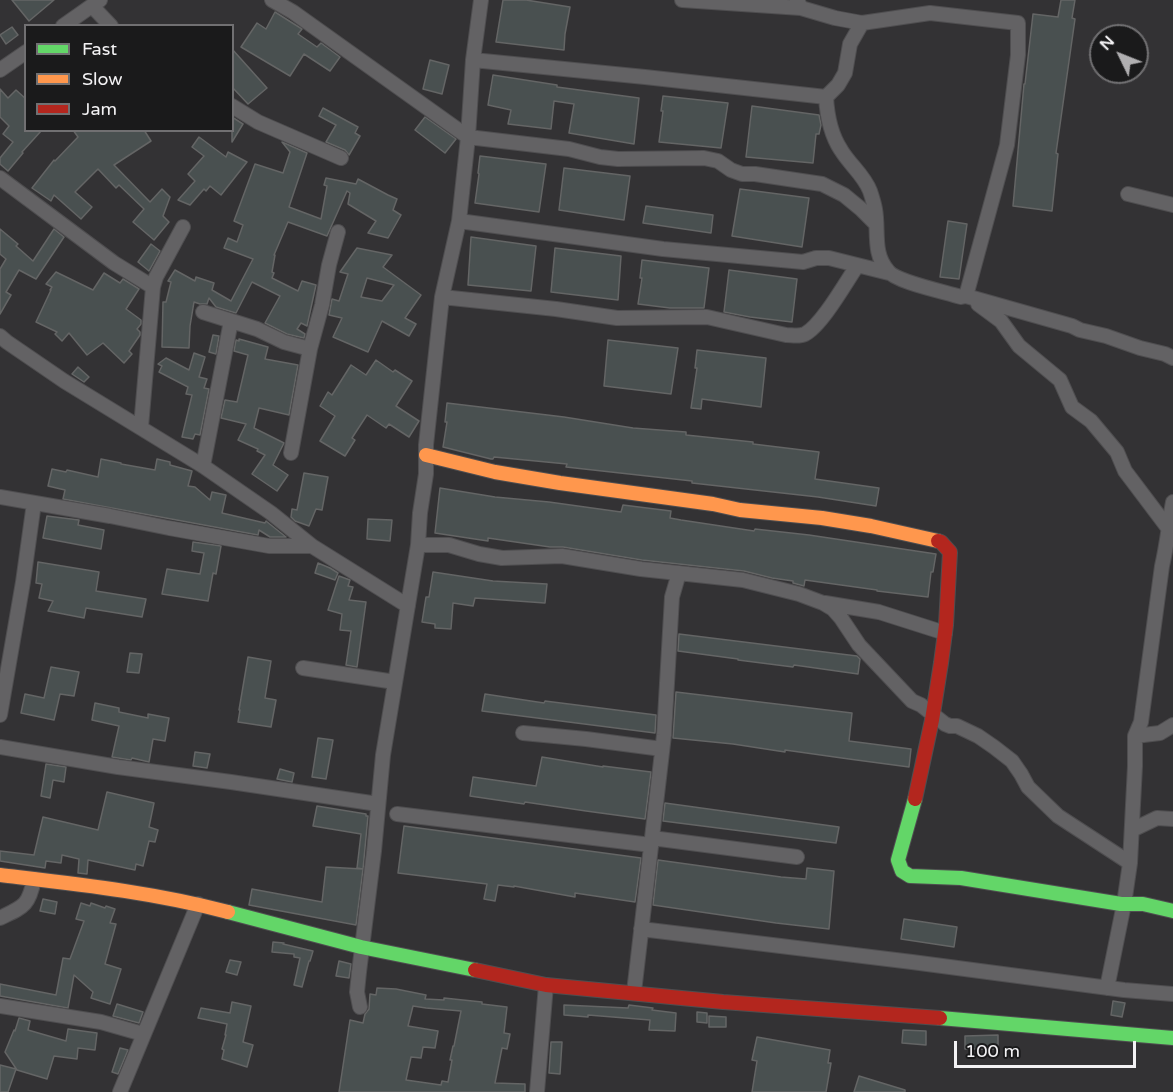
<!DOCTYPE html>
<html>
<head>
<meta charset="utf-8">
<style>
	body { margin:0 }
	#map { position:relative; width:1173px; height:1092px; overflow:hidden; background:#333234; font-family:"Varela Round",sans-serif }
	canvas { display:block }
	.legend { position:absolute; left:24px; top:24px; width:210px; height:108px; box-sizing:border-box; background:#1a1a1b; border:2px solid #717072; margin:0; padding:8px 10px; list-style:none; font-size:18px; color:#f3f2f4 }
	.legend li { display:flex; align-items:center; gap:12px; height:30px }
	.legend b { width:30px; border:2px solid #717072 }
	.north { position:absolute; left:1089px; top:24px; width:60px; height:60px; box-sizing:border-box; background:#1a1a1b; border:2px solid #717072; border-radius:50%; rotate:313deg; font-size:16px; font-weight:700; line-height:24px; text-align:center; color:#f3f2f4 }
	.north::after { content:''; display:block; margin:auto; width:21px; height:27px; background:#b0afb1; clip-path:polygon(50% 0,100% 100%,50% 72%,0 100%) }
	.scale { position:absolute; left:954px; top:1041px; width:182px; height:27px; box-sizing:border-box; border:3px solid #f3f2f4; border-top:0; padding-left:8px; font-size:18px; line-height:21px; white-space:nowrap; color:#f3f2f4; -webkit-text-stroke:4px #1a1a1b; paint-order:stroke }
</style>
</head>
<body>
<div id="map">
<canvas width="1173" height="1092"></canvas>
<ul class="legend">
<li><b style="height:8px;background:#63d668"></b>Fast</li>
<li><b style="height:8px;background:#ff974d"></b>Slow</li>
<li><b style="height:8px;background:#b3261e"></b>Jam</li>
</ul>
<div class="north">N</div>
<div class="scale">100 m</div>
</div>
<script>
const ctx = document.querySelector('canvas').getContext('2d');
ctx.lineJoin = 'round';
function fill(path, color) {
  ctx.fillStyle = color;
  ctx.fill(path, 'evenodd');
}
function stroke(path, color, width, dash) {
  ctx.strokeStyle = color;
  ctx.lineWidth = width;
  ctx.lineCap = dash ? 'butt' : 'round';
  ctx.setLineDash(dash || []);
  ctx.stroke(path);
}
const building = new Path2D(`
	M12 0H54L29 21Z
	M503 0H526L570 7 565 34 564 50 496 42Z
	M1061 0H1075L1072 18 1075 19 1056 153 1058 154 1052 211 1013 206 1024 84H1025L1033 14 1058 17Z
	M275 12 302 29 298 34 317 47 321 43 340 57 330 71 304 54 290 76 241 47 257 23 266 29Z
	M12 27 18 35 6 44 0 35Z
	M232 49 267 88 248 104 232 87Z
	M430 60 449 65 442 94 423 89Z
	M493 75 557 85V87L639 98 634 144 569 133 574 104 554 101 551 129 508 124 511 110 488 105Z
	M0 89 8 98 16 90 26 99V130H42L22 152 23 153 8 171 0 164V158L13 142 3 134 9 126 0 117Z
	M663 96 728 103 721 148 659 142 663 111H661Z
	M752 106 819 115 821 125 819 134H816L813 163 746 157Z
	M323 108 358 127 355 133 360 136 349 155 345 150 326 142 336 125 319 116Z
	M232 117 243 124 232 142Z
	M425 117 456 139 445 153 415 130Z
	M73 130H144L151 141 114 165 150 202 162 189 170 197 163 216 169 222 154 240 133 222 144 209 119 185 116 188 98 169 75 192 92 207 81 219 54 195 51 201 32 188 54 160 55 161 78 137Z
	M199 137 226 157 228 152 247 162 221 195 210 186 206 191 204 189 190 205 178 200 195 181 188 174 204 156 192 147Z
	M282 142 307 153 289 207 321 219 327 186 324 185 326 178 356 184 358 179 388 195 397 199 393 210 401 215 388 238 368 233 376 221 348 204 350 193 347 191 327 236 288 222 274 255H275L272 272 274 273 272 278 298 291 302 281 316 285 307 326 301 323 297 329 305 334 304 338 287 334 265 323 280 296 252 282 236 313 216 307 209 298 207 304H200L194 302 190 326 189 348 162 347 163 302H166L171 282 168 281 175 270 195 281 196 277 214 283 212 290 231 301 253 259 224 248 228 238 237 242 243 225 234 221 255 164 283 173 290 152Z
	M480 156 546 164 539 212 475 203 479 174 478 173Z
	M564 168 630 176 624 220 559 210Z
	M740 189 809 198 802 247 732 236Z
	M646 206 713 215 711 233 643 223Z
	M948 221 967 224 959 279 940 277Z
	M0 229 18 244 16 246 33 261 54 229 64 237 36 279 19 270 6 292 11 295 0 314V269L6 259 0 254Z
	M471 237 536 246 531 291 468 285Z
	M151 244 160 251 149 271 138 262Z
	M357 248 392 255 383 267 421 295 405 318 416 324 409 336 382 321 368 352 333 337 342 318 329 315 332 299 339 301 348 274 340 272ZM367 278 394 285 382 301 361 297Z
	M555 248 621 256 618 300 551 292Z
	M642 260 709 268 704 308H670L638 304 642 278H640Z
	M729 270 797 279 792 322 750 317 724 312Z
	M56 272 93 290 104 273 120 283 123 279 139 289 126 309 141 320V324L137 329 140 332V335L129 351 132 354 124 363 103 343 87 355 69 333 62 341 55 334 57 332 36 322 51 290H50L52 287 46 284Z
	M213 335 219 336 216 354 209 352Z
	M239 339 268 347 265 359 298 365 289 415 259 408 254 428 284 443 273 465 288 475 277 491 252 474 265 455 257 451 258 449 238 440 246 424 221 418 225 400 237 402 248 355 234 351 236 340 239 341Z
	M608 340 678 348 671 394 604 386Z
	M697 350 766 358 761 407 702 399 701 409 691 408 697 368H695Z
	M194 353 205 357 199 377 207 379 204 388 209 389 200 435 195 434 193 439 182 437 192 395 186 394 188 387 159 372 162 366 158 364 166 358 189 370Z
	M376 360 393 372 395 370 412 381 396 406 419 421 409 437 389 424 386 428 367 415 352 438 355 440 345 456 320 441 335 416 320 406 328 392 332 395 351 365 366 375Z
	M78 367 89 377 84 382 72 374Z
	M447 403 564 417 633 428 686 432V435L753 442V444L819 452 815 479 879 488 876 506 818 497 692 483V481L566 467 567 464 494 457 493 459H491L443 447 447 422H445Z
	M101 459 121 463V464L155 470 157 459 170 462V465L192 471 188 486 195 487 210 500 212 492 226 495 222 513 265 523 266 521 286 537H270L259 530 258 535 63 499 65 490 48 486 52 469 66 472 67 470 98 477Z
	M304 473 328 477 322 510 316 509 309 526 295 521 291 517 292 509 297 510Z
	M440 488 495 497 549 502 621 512 623 505 671 511 670 518 681 520 754 531 755 529 809 535 936 554 933 572H931L928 597 877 591V590L805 580 804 586 793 583V581L772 578 744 571 642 560 563 547H550L488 538V541L435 533Z
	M47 516 79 520 78 525 104 530 101 549 43 538Z
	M368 519 392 520 390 541 367 539Z
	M193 542 221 546 216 574 213 573 208 601 162 594 167 569 200 574 204 553 192 551Z
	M38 562 99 572 96 591 146 599 142 617 86 608 84 618 48 611 53 601 39 598 42 584 36 583Z
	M318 563 330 568 338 573 335 580 315 573Z
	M433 572 493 581 547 584 545 603 475 598 473 606 453 603 451 629 435 628V624L422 622 426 597H429Z
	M339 576 350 580 348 586 353 587 349 600 366 602 357 667 346 665 351 631 340 630 342 614 328 610Z
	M679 634 857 656 860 659 858 674 794 665 793 667 738 660V659L678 651Z
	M130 653 142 654 139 673 127 672Z
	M248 657 271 661 265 698 276 700 271 727 238 722 240 710H239Z
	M51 667 79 672 74 696 60 694 54 720 21 713 25 694 44 698Z
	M676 692 852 713 849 741 911 749 909 767 849 759 785 750V752L733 744 673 738Z
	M485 694 544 703 545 701 656 715 655 733 482 711Z
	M95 703 119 708V712L148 718V714L169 718 165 741 153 739 149 762 132 758 131 760 112 757 119 726 92 720Z
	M318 738 333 740 326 779 312 777Z
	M195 752 210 754 207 768 193 766Z
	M542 757 603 767V766L651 772 645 819 586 811 525 802 524 804 470 796 473 777 536 786Z
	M46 764 66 767 64 782 53 780 50 798 41 796Z
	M280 769 294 773 292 782 277 779Z
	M107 792 154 803 149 827 158 830 155 842 149 841 143 866 136 864 135 870 88 860 87 874 78 873 79 859 62 855 61 863 46 861 45 868 0 861V851L34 855 43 817 98 830Z
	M665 803 839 827 836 843 663 821Z
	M317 806 366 814V816H368L363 869 357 868 361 834 313 826Z
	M404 826 641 858 635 902 575 893V897L514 886V887L498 885 495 901 484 899 487 884 398 873Z
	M658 860 781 877 806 879 807 868 834 871 829 929 776 923 653 905Z
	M326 867 363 869 356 925 249 905 252 889 322 902Z
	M43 899 57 902 55 914 40 911Z
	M81 903 90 906 91 903 105 908 106 906 115 909 110 923 116 924 105 964 121 969 110 1004 91 998 93 992 74 975 68 1008 0 996V984L56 995 63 958 70 959 84 921 76 919Z
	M904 919 957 927 954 947 901 939Z
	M273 942 284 943 283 944 313 951 310 961H309L302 987 294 985 300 958 294 957V954L272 952Z
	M230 960 241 962 237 975 226 972Z
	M339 961 351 964 349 978 336 976Z
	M377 988 396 989 426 995 425 999 444 1000V998L482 1002V1004L507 1007 504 1033 510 1034 507 1049 502 1048 495 1083 525 1084V1092H339L350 1020 363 1023 365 1014 369 1009 370 994 376 995ZM413 1006 426 1008 461 1011 454 1046H453L450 1060H452L448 1082 442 1081 441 1085 406 1080 411 1057 421 1058 423 1047 435 1048 438 1031 408 1026Z
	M1113 1001 1125 1003 1122 1017 1111 1015Z
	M232 1002 251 1006 243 1042 253 1045 247 1067 222 1059 224 1050 222 1049 226 1035H225L227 1024 198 1018 201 1008 230 1013Z
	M117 1004 143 1012 139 1023 113 1016Z
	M564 1005 628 1008 629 1005 653 1008 652 1010 676 1013 675 1031 649 1030 650 1020 588 1015V1017L564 1015Z
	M697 1012 707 1013V1023L697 1022Z
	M709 1016 726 1017V1027H709Z
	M19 1018 30 1021 28 1030 66 1041 68 1029 97 1033 95 1050 78 1048 77 1059 54 1056 47 1079 17 1070 5 1052 14 1030 15 1031Z
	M903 1030 926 1031V1045L902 1043Z
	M998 1035V1049H965V1036Z
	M757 1037 830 1050 828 1063H831L826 1092H752L757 1061 752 1060Z
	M551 1042H562L560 1074 549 1073Z
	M120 1048 128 1050 118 1074 112 1072Z
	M0 1065 16 1069 8 1092H0Z
	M859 1076 905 1090V1092H854Z`);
const street = new Path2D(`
	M272 0 293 12 468 137 569 149 600 157 618 159 704 158 718 161 731 170 742 174H755L822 184 844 195 861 209 876 224
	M682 0 801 8
	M797 0 801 8 835 18 862 23 850 44 845 73 838 85 826 97C827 115 831 135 841 150 850 165 864 175 870 191 872 197 874 203 875 209 879 231 872 253 888 271 896 282 946 292 961 297L966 296 1072 326 1080 330 1106 336 1140 348 1165 354 1173 358
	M92 6 111 26
	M862 23 930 13 1018 23V55L1007 145 966 296
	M63 26 100 0
	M473 60 645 77 826 97
	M0 70 26 52
	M232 106 258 122 341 158
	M0 178 114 263 153 287
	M1128 194 1173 205
	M459 221 663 249 803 262 816 258H829L889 273
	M442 297 556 309 617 318 707 317 786 335C792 335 799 337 805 334 822 325 846 282 857 266
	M978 304 1001 321 1019 346 1060 380 1072 407 1091 421 1117 452 1125 471 1168 528
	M203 312 257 329 284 342 310 349
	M0 336 7 342 64 381 203 466 271 513 312 546 408 606
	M141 427 153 287 156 277 183 227
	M291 453 310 349 322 305 329 265 338 232
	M203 466 231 321
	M0 497 110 516 169 528 269 546H312
	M418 545H449L479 554 502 558 562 556 641 569 743 580 799 594 823 603 833 609 841 618 859 645 912 701 921 705 945 724 950 726H957L978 736 994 747 1012 761 1021 774 1028 787 1058 816 1130 863
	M825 603 879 612 945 633
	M303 668 395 682
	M0 715 23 582 34 503
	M523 733 586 739 662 749
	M1135 736 1160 733 1173 725
	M0 747 118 767 231 782 378 804
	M397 814 651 845
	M1132 830 1157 818 1173 819
	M652 838 797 857
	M0 918C23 907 29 906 34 879
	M641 929 912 962 1124 990 1173 994
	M1107 988 1124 904 1130 863 1135 766V736L1141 722 1162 566C1167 545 1169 523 1173 502
	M634 992 664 735 672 597 679 573
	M0 1006 101 1022 143 1034
	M360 1007 357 992 359 972 374 851 383 755 418 545 420 513 426 474V445L442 297 459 221 468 137 473 60 481 0
	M120 1092 198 904
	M537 1092 546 985`);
const fast = new Path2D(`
	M915 799 898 860 902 871 910 876 961 878 1121 904H1143L1173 911
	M228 912 361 947 475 970
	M940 1018 1173 1038`);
const slow = new Path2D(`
	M426 455 495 472 560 483 713 504 740 510 822 518 871 526 938 541
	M0 875C76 884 153 892 228 912`);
const jam = new Path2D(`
	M915 799 932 720 941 663 946 625 950 552 941 542 938 541
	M475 970 546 985 723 1002 940 1018`);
fill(building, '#495050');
stroke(building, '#646565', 1.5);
stroke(street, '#4f4e50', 16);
stroke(fast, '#4f4e50', 16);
stroke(slow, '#4f4e50', 16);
stroke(jam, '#4f4e50', 16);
stroke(street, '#636264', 14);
stroke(fast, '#63d668', 14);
stroke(slow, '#ff974d', 14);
stroke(jam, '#b3261e', 14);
</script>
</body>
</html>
